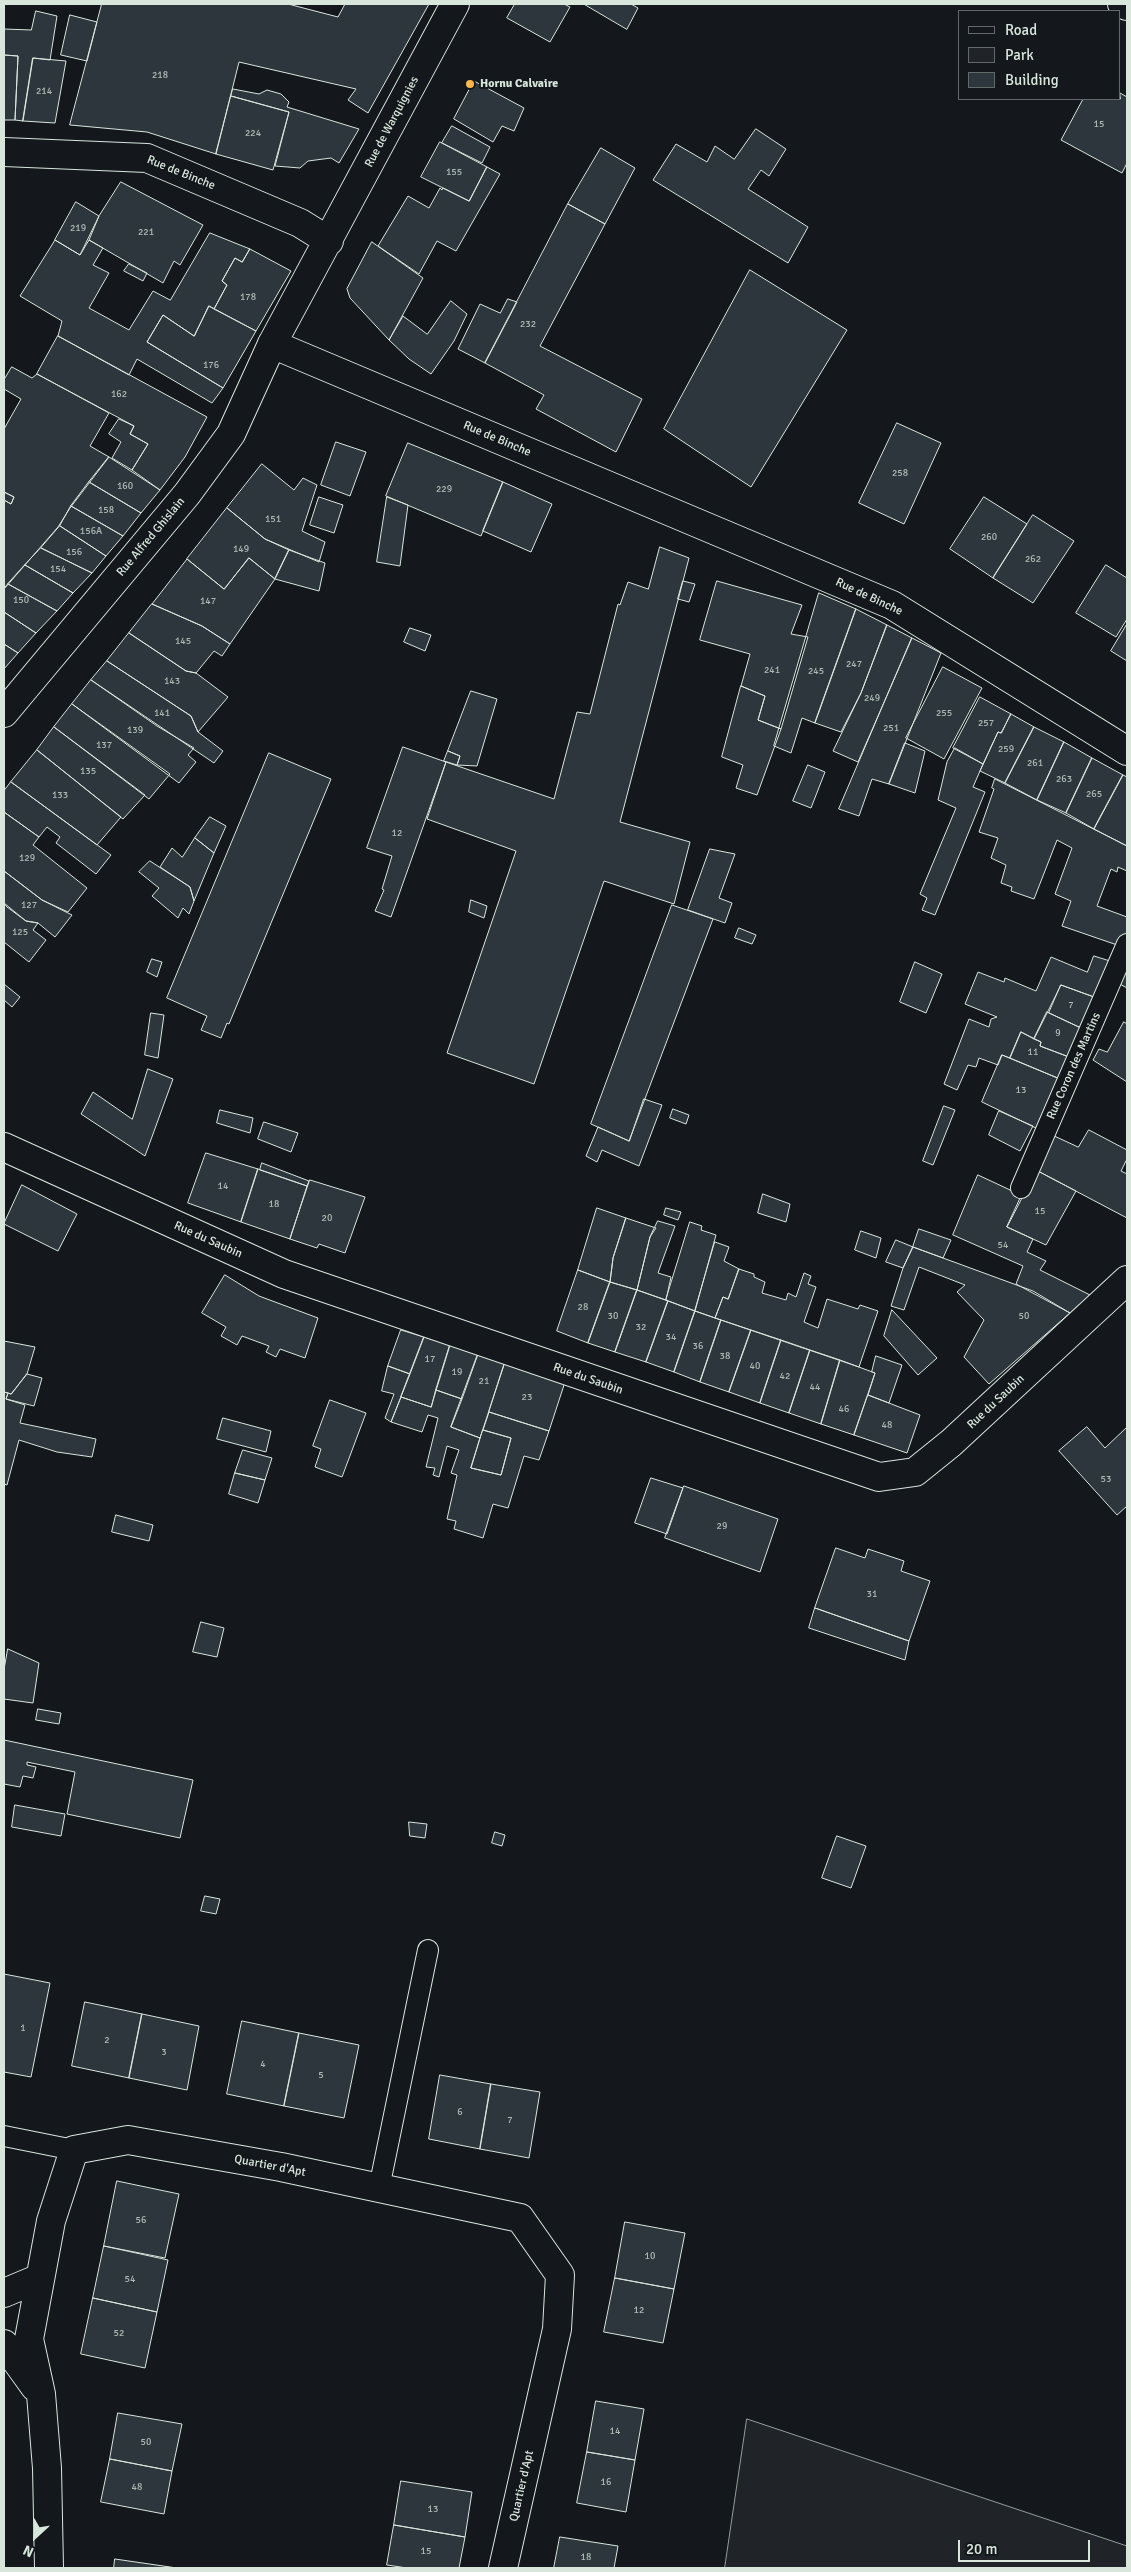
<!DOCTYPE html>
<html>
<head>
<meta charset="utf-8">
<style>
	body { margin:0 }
	#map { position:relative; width:1131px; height:2572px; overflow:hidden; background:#14181c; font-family:Signika,sans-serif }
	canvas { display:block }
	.frame { position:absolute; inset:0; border:5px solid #d8e6dc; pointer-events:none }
	.legend { position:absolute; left:958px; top:10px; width:162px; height:90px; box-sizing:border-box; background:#14181c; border:1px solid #626a69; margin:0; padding:6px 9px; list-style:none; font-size:15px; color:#d8e6dc }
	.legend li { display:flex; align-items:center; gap:10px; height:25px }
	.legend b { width:25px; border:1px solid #626a69 }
	.north { position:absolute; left:10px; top:2512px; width:50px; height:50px; -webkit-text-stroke:4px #14181c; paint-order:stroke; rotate:205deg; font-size:14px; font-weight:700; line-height:20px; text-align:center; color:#d8e6dc }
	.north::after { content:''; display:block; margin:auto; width:18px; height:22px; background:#d8e6dc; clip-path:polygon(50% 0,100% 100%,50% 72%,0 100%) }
	.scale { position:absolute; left:958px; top:2540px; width:132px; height:22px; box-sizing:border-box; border:2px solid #d8e6dc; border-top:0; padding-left:6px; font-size:15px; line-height:18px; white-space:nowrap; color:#d8e6dc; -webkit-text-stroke:4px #14181c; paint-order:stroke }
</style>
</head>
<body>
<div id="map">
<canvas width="1131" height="2572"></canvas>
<div class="frame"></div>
<ul class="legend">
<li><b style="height:6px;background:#14181c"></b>Road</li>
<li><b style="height:14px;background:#202428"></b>Park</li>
<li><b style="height:14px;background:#2c363c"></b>Building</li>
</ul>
<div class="north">N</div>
<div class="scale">20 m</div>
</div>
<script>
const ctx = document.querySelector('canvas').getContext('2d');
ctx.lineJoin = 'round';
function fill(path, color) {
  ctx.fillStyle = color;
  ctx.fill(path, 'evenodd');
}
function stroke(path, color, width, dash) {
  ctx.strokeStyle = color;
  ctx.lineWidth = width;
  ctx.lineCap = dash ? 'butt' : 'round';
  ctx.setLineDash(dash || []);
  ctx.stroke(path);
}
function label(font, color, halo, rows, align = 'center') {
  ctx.font = font + ' Signika,sans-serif';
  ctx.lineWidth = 4;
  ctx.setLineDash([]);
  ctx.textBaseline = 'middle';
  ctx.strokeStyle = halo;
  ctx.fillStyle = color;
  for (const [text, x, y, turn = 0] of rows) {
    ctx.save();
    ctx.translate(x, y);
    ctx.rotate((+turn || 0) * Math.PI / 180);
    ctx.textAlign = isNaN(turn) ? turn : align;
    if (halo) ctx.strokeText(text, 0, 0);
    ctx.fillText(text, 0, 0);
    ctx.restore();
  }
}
const green = new Path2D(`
	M747 2419 1127 2546V2568H725Z`);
const building = new Path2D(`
	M102 4H288L338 17 345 4H429L368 113 348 100 356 89 239 62 216 154 147 132 70 125Z
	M515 4H564L570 7 550 42 507 18Z
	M584 4H631L638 8 627 29Z
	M36 11 57 16 50 60 33 58 23 121 15 120 18 56 4 55V29L31 30Z
	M70 15 97 22 87 61 61 55Z
	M4 55 18 56 15 120H4Z
	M33 58 66 61 55 123 23 121Z
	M474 81 524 108 514 131 502 126 493 142 454 119Z
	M233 89 259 94 267 90 281 94 289 102 287 107 359 129 339 163 331 158 308 161 300 168 275 166 289 112 231 96Z
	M1120 93 1127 97V163L1122 173 1061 140 1083 99H1120Z
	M231 96 289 112 273 170 216 154Z
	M452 126 490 147 482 163 442 143Z
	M756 129 786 149 769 176 761 170 748 189 808 227 788 263 653 180 676 144 707 162 715 146 734 159Z
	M440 142 487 167 469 201 421 177Z
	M601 148 635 168 605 224 568 204Z
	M487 167 500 174 456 251 437 241 419 274 378 246 408 196 429 208 440 188 442 190 443 188 469 201Z
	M121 182 203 225 180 265 174 261 163 283 89 240 99 216Z
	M76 202 99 216 80 255 55 240Z
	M568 204 605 224 540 346 642 399 616 452 536 409 544 395 485 363Z
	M210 233 250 249 242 262 235 258 222 281 227 285 214 309 209 306 194 336 163 315 147 342 223 388 212 403 137 359 129 375 58 336 62 321 20 296 55 240 80 255 89 240 103 248 93 265 109 273 89 308 129 330 153 291 170 300Z
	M372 242 423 278 389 340 350 298 347 289Z
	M250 249 291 271 256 331 214 309 227 285 222 281 235 258 242 262Z
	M129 264 147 273 143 281 124 271Z
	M750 270 847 330 751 487 664 429Z
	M508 299 517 302 485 363 458 349 480 304 500 313Z
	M451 301 467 314 454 341 431 374 409 359 389 340 403 316 427 334Z
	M209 306 256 331 223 388 147 342 163 315 194 336Z
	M58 336 207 417 185 457 160 490 132 470 148 444 130 434 134 426 37 374Z
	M12 367 32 378 37 374 109 413 90 446 109 457 70 508 58 527 4 589V500L11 504 14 497 4 492V429L21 399 4 389V380Z
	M119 419 134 426 130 434 148 444 132 470 112 458 121 442 109 434Z
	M897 423 941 443 904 524 859 503Z
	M336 442 366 452 350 496 321 485Z
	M408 443 503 482 481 536 386 496Z
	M109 457 160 490 141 513 89 482Z
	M262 464 294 490 303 478 317 485 302 531 325 542 319 562 265 539 227 508Z
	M89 482 141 513 123 536 71 506Z
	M503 482 552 504 531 552 483 531Z
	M4 492 14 497 11 504 4 500Z
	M319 497 343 505 334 533 310 525Z
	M387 497 408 505 400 566 377 562Z
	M984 497 1027 524 993 578 950 549Z
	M71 506 123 536 106 556 60 526Z
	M227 508 265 539 289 550 275 579 249 558 224 589 187 559Z
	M1033 515 1074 541 1033 603 993 578Z
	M60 526 106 556 92 573 41 548Z
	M660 547 689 558 620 822 690 842 674 904 604 881 534 1084 447 1053 516 851 427 819 446 762 554 799 577 712 590 714 618 604 620 605 628 582 648 589Z
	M41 548 92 573 73 593 25 565Z
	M289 550 325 563 319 591 275 579Z
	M249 558 275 579 230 644 202 626 152 604 187 559 224 589Z
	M25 565 73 593 57 611 8 584Z
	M1106 565 1127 578V619L1116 637 1076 613Z
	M683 581 695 584 689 602 678 599Z
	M717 581 802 605 791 634 808 637 781 729 758 720 765 696 741 686 750 654 700 640Z
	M8 584 57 611 36 633 4 612V589Z
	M819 593 856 609 815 723 802 718 791 753 774 746Z
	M152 604 202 626 230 644 222 656 214 651 196 673 186 671 129 633Z
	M856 609 887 625 861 693 841 732 815 723Z
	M4 612 36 633 18 653 4 644Z
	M1127 624V661L1111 651Z
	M887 625 912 638 858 762 833 751 861 693Z
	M410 628 431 635 425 651 404 642Z
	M129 633 186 671 196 673 228 697 198 732 191 716 107 661Z
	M912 638 941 653 889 784 872 779 859 816 839 809Z
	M4 644 18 653 4 669Z
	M107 661 191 716 198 732 223 751 214 763 91 680Z
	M943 667 982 688 944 759 906 738Z
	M91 680 157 726 194 748 188 755 196 762 179 783 72 704Z
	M741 686 765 696 758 720 781 729 757 795 736 788 743 765 722 757Z
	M471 691 497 699 477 766 457 765 460 756 448 751Z
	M980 697 1011 714 1001 733 998 732 983 764 953 748Z
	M72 704 170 774 149 799 54 727Z
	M1011 714 1034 727 1005 783 980 771 998 732 1001 733Z
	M54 727 145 795 123 819 37 750Z
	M1034 727 1064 742 1037 800 1005 783Z
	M1064 742 1092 758 1066 813 1037 800Z
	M905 743 925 751 915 793 889 784Z
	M403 747 446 762 391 917 375 911 384 890 382 889 392 856 367 848Z
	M955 748 983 764 973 787 985 792 935 915 922 910 927 898 920 894 956 808 938 800 947 762Z
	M37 750 121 817 97 845 11 782Z
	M448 751 460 756 457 765 444 761Z
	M269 753 331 779 229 1024 227 1023 221 1038 201 1030 207 1016 167 998Z
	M1092 758 1123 775 1094 829 1066 813Z
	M808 765 825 772 811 808 793 801Z
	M1123 775 1127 777V846L1094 829Z
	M995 779 1127 846V871L1118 867 1117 872 1111 869 1097 906 1127 917V935L1123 947 1062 926 1071 901 1055 894 1072 848 1057 840 1034 899 1011 891 1012 887 1001 883 1006 865 991 858 998 838 979 832 994 789 992 788Z
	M11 782 111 855 96 874 56 843 60 837 47 827 39 837 4 812V791Z
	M4 812 39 837 33 845 87 888 68 912 42 900 4 871Z
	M210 817 226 826 214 853 195 838Z
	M195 838 214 853 194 901 190 887 160 867 172 848 182 857Z
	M710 849 735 854 719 898 732 903 725 923 688 910Z
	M150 861 190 887 194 901 189 914 183 908 178 918 152 896 159 888 139 872Z
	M4 871 42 900 72 915 55 937 38 923 26 921 7 907 4 903Z
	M471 900 487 906 484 918 469 912Z
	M4 903 26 921 38 923 33 930 46 940 29 962 4 942Z
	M672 905 713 919 629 1141 591 1124Z
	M739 928 756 935 752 944 735 938Z
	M1094 956 1110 961 1104 980 1101 978 1094 997 1061 985 1034 1039 1021 1032 1010 1058 1002 1055 998 1065 979 1058 976 1067 968 1065 957 1090 944 1084 969 1019 989 1027 991 1019 997 1017 965 1004 978 972 1004 982 1005 978 1036 991 1051 957 1087 972Z
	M152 959 162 962 157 977 147 972Z
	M915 962 942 974 926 1013 900 1002Z
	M1127 967V988L1118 983Z
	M4 984 20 997 12 1007 4 1000Z
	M1061 985 1094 997 1081 1028 1049 1013Z
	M1047 1012 1081 1028 1069 1057 1040 1046 1041 1042 1034 1039Z
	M151 1013 164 1015 158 1058 145 1055Z
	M1124 1022 1127 1024V1082L1093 1060 1099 1049 1107 1052Z
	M1021 1032 1041 1042 1040 1046 1069 1057 1060 1079 1010 1058Z
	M1002 1055 1060 1079 1038 1129 982 1102Z
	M148 1069 173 1079 145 1156 81 1114 93 1092 132 1119Z
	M644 1099 662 1105 639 1166 602 1150 597 1162 586 1156 598 1127 629 1141Z
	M944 1106 955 1110 933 1165 923 1161Z
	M673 1109 689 1115 686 1124 670 1118Z
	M220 1110 253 1118 250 1133 217 1123Z
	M999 1111 1033 1126 1020 1151 989 1135Z
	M264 1122 298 1133 291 1152 258 1139Z
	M1089 1130 1127 1150V1159L1121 1171 1127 1174V1218L1034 1169 1050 1134 1078 1147Z
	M206 1153 258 1169 241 1222 188 1203Z
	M262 1163 309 1181 307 1186 260 1170Z
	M258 1169 307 1186 290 1239 241 1222Z
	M1034 1169 1076 1191 1046 1245 1007 1227Z
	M978 1175 1023 1196 1007 1227 1033 1239 1027 1252 1046 1261 1040 1270 1090 1295 1070 1313 1016 1284 1023 1266 953 1235Z
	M310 1180 365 1197 345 1253 319 1244 317 1248 290 1239Z
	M22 1185 77 1214 58 1251 4 1224Z
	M763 1194 790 1204 786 1222 758 1213Z
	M597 1208 626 1218 613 1258 610 1282 578 1270Z
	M666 1208 681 1212 678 1220 664 1215Z
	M626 1218 656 1228 650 1237 637 1290 610 1282 613 1258Z
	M658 1221 675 1226 658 1273 671 1277 666 1300 637 1290 650 1237Z
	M690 1222 702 1226 701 1230 716 1235 695 1311 666 1300Z
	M919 1229 951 1240 943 1258 913 1247Z
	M861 1231 881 1238 876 1258 855 1250Z
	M896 1240 913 1247 903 1268 886 1262Z
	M715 1242 729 1247 724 1261 739 1269 728 1299 723 1297 715 1318 695 1311Z
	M913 1247 1033 1291 1070 1313 989 1384 964 1357 984 1320 957 1292 965 1285 919 1267 904 1310 891 1306 903 1268Z
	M739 1269 754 1274V1277L765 1282 762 1293 786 1300 788 1293 796 1297 804 1273 811 1276 808 1284 816 1287 804 1322 818 1328 827 1299 858 1309 860 1305 878 1311 859 1367 715 1318 723 1297 728 1299Z
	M578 1270 610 1282 588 1343 557 1331Z
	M225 1275 259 1296 318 1318 305 1358 280 1349 276 1357 266 1352 269 1346 242 1336 237 1345 221 1336 226 1327 202 1313Z
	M610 1282 637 1290 615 1352 588 1343Z
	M637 1290 668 1301 646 1362 615 1352Z
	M668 1301 695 1311 674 1372 646 1362Z
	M892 1310 937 1358 918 1375 884 1336Z
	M695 1311 721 1320 700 1382 674 1372Z
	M721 1320 751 1330 729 1392 700 1382Z
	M401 1330 424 1337 410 1374 388 1366Z
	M751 1330 781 1340 760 1403 729 1392Z
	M424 1337 450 1345 431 1407 401 1397Z
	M781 1340 810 1350 789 1413 760 1403Z
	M4 1341 35 1347 27 1374 11 1394 4 1392Z
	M450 1345 478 1354 462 1399 436 1390Z
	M810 1350 840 1360 821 1424 789 1413Z
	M478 1354 505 1362 480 1438 451 1427Z
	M876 1356 902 1365 889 1403 868 1395 875 1373 872 1372Z
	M840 1360 875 1373 854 1435 821 1424Z
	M505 1362 565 1382 549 1431 489 1412Z
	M388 1366 410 1374 391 1422 385 1418 394 1394 382 1391Z
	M27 1374 42 1378 34 1406 6 1399 8 1393 11 1394Z
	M436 1390 462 1399 451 1427 480 1438 471 1468 501 1475 511 1438 483 1430 489 1412 549 1431 539 1460 524 1456 508 1508 493 1504 483 1538 454 1529 456 1521 447 1519 457 1475 451 1473 459 1450 447 1446 439 1477 433 1475 435 1468 426 1467 438 1418 428 1415 422 1432 391 1422 401 1397 431 1407Z
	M4 1392 8 1393 6 1399 25 1405 20 1423 96 1439 92 1457 57 1452 19 1440 7 1485 4 1484Z
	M868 1395 920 1415 907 1453 854 1435Z
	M330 1400 366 1413 342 1477 315 1467 321 1449 313 1446Z
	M223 1418 271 1431 266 1452 217 1439Z
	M1087 1427 1105 1448 1127 1427V1506L1117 1515 1059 1451Z
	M483 1430 511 1438 501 1475 471 1468Z
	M243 1450 272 1458 265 1480 235 1473Z
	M235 1473 265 1480 258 1503 229 1494Z
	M651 1478 683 1488 667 1534 635 1523Z
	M684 1486 778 1519 760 1572 665 1538Z
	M116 1515 153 1525 149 1541 112 1532Z
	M836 1548 865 1558 868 1549 904 1561 901 1571 930 1581 909 1641 815 1608Z
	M815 1608 909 1641 905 1660 809 1628Z
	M201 1622 224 1628 217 1657 193 1652Z
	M8 1649 39 1663 33 1703 4 1699V1670Z
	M38 1709 61 1713 59 1724 36 1720Z
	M4 1740 193 1780 180 1838 67 1814 75 1772 27 1762V1765L36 1767 33 1778 23 1776 20 1787 4 1784Z
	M15 1805 65 1814 61 1836 12 1827Z
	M409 1822 427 1824 425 1838 410 1836Z
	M495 1832 505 1835 502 1846 492 1843Z
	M837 1836 866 1846 851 1888 822 1878Z
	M205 1896 220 1899 216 1914 201 1911Z
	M4 1974 50 1983 31 2077 4 2072Z
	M85 2002 142 2014 129 2078 72 2066Z
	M142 2014 199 2026 187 2090 129 2078Z
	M242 2021 299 2033 284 2106 227 2094Z
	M299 2033 359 2045 344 2118 284 2106Z
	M440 2075 491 2084 480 2149 429 2139Z
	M491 2084 540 2092 529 2158 480 2149Z
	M117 2181 179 2194 165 2258 104 2246Z
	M625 2222 685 2233 674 2289 615 2278Z
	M104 2246 168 2260 157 2312 93 2298Z
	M615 2278 674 2289 663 2343 604 2332Z
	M93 2298 157 2312 145 2368 81 2354Z
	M596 2401 644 2409 635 2460 587 2452Z
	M118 2413 182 2424 172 2471 110 2459Z
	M587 2452 635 2460 626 2512 577 2503Z
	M110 2459 172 2471 164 2514 101 2502Z
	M401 2481 472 2492 465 2537 394 2525Z
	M394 2525 465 2537 459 2568H407L387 2565Z
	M560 2537 618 2546 614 2568H554Z
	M115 2559 177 2568H114Z`);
const service = new Path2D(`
	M1021 1188 1127 944
	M4 2136 74 2150
	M379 2188 428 1950`);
const minor = new Path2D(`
	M1122 4 1127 6
	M272 344 892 605 1127 751
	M4 1147 284 1274 879 1477 915 1472 951 1443 1127 1280
	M4 2293 40 2278
	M4 2344 35 2387
	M49 2568 47 2468 41 2394 29 2339 51 2221 74 2150 128 2140 281 2167 520 2218 560 2275 557 2329 503 2568`);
const tertiary = new Path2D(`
	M4 152 147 158 300 223 329 241
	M4 713 187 494 231 434 272 344 455 4`);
const markers = [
	[470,84,5,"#ffb74d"]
];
const numberNames = [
	["218",160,75],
	["214",44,91],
	["15",1099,124],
	["224",253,133],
	["155",454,172],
	["219",78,228],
	["221",146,232],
	["178",248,297],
	["232",528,324],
	["176",211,365],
	["162",119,394],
	["258",900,473],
	["160",125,486],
	["229",444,489],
	["158",106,510],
	["151",273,519],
	["156A",91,531],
	["260",989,537],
	["149",241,549],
	["156",74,552],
	["262",1033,559],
	["154",58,569],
	["150",21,600],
	["147",208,601],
	["145",183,641],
	["247",854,664],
	["241",772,670],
	["245",816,671],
	["143",172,681],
	["249",872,698],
	["141",162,713],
	["255",944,713],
	["257",986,723],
	["251",891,728],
	["139",135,730],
	["137",104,745],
	["259",1006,749],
	["261",1035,763],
	["135",88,771],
	["263",1064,779],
	["265",1094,794],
	["133",60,795],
	["12",397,833],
	["129",27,858],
	["127",29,905],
	["125",20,932],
	["7",1071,1005],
	["9",1058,1033],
	["11",1033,1052],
	["13",1021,1090],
	["14",223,1186],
	["18",274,1204],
	["15",1040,1211],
	["20",327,1218],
	["54",1003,1245],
	["28",583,1307],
	["30",613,1316],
	["50",1024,1316],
	["32",641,1327],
	["34",671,1337],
	["36",698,1346],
	["38",725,1356],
	["17",430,1359],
	["40",755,1366],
	["19",457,1372],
	["42",785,1376],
	["21",484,1381],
	["44",815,1387],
	["23",527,1397],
	["46",844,1409],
	["48",887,1425],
	["53",1106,1479],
	["29",722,1526],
	["31",872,1594],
	["1",23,2028],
	["2",107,2040],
	["3",164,2052],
	["4",263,2064],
	["5",321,2075],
	["6",460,2112],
	["7",510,2120],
	["56",141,2220],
	["10",650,2256],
	["54",130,2279],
	["12",639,2310],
	["52",119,2333],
	["14",615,2431],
	["50",146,2442],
	["16",606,2482],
	["48",137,2487],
	["13",433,2509],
	["15",426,2551],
	["18",586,2557]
];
const poiNames = [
	["Hornu Calvaire",480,84]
];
const streetNames = [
	["Rue de Warquignies",392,122,-62],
	["Rue de Binche",181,173,22],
	["Rue de Binche",497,439,23],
	["Rue Alfred Ghislain",151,537,-50],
	["Rue de Binche",869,597,25],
	["Rue Coron des Martins",1074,1066,-66],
	["Rue du Saubin",208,1240,24],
	["Rue du Saubin",588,1379,19],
	["Rue du Saubin",996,1402,-43],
	["Quartier d'Apt",270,2166,11],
	["Quartier d'Apt",522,2486,-77]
];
fill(green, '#202428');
stroke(green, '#939e99', 1);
fill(building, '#2c363c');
stroke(building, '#d8e6dc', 1);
stroke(service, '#d8e6dc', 22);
stroke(minor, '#d8e6dc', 30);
stroke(tertiary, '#d8e6dc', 30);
stroke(service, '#14181c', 20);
stroke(minor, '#14181c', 28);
stroke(tertiary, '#14181c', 28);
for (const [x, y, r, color] of markers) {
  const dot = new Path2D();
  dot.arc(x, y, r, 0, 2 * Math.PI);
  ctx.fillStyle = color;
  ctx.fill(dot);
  stroke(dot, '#14181c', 2);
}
label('10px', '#adbab4', null, numberNames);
label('bold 12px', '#d8e6dc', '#14181c', poiNames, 'left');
label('12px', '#d8e6dc', '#14181c', streetNames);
</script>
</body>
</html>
